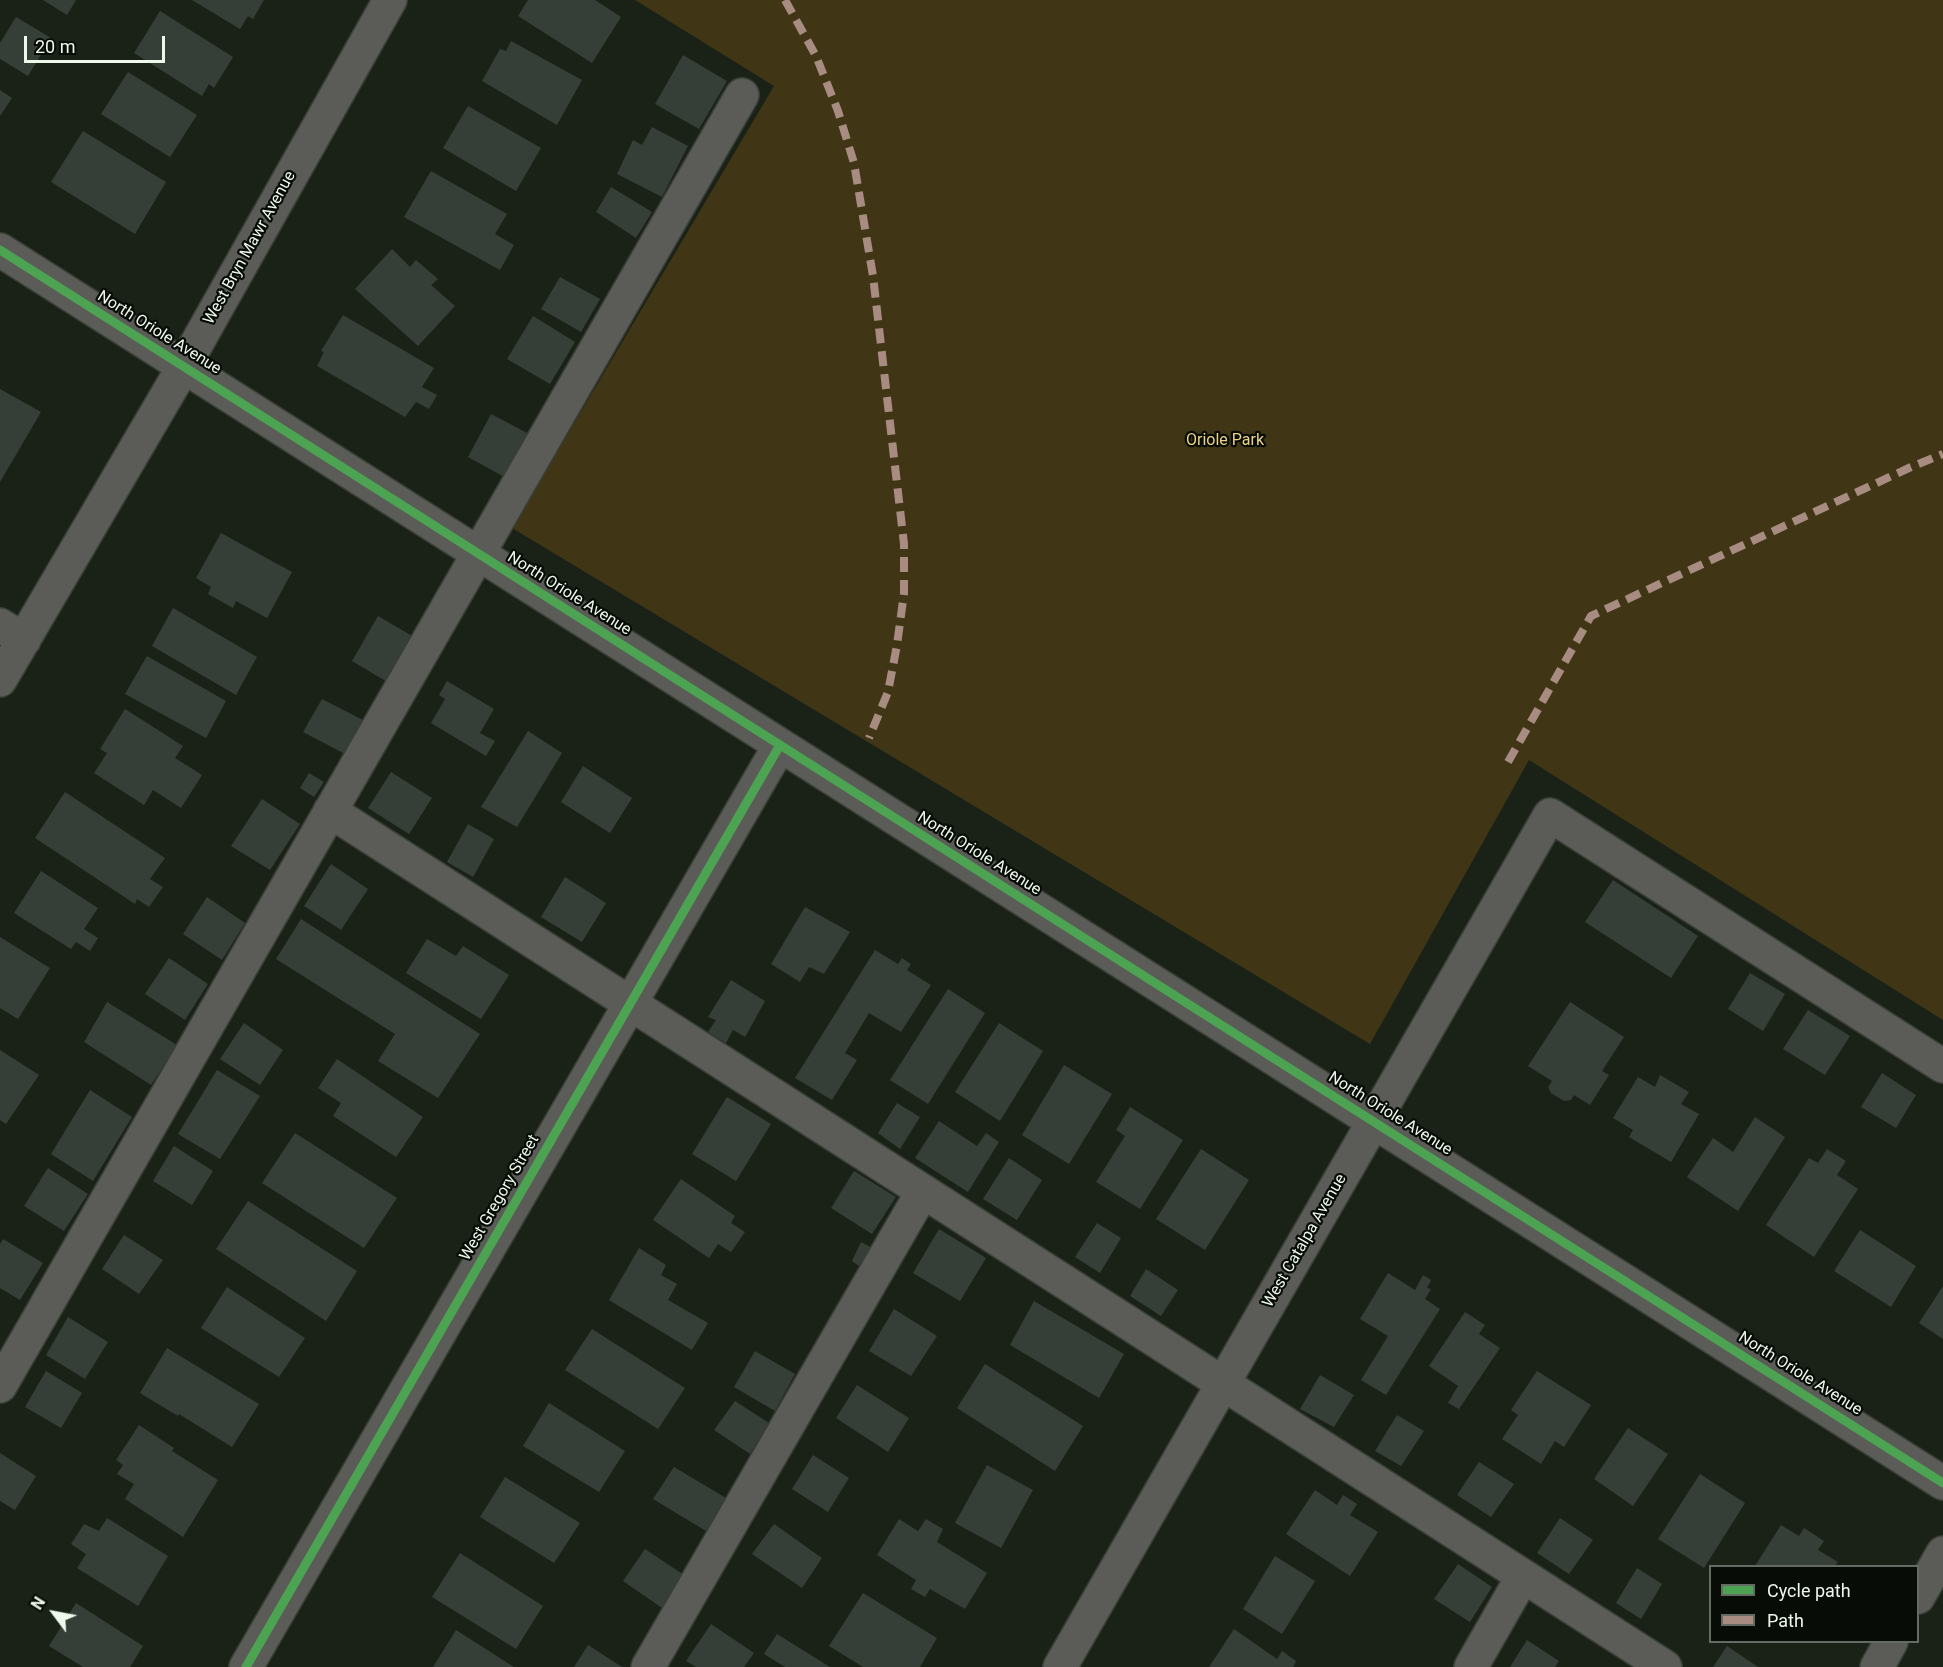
<!DOCTYPE html>
<html>
<head>
<meta charset="utf-8">
<style>
	body { margin:0 }
	#map { position:relative; width:1943px; height:1667px; overflow:hidden; background:#1a2218; font-family:Roboto,sans-serif }
	canvas { display:block }
	.legend { position:absolute; left:1709px; top:1565px; width:210px; height:78px; box-sizing:border-box; background:#070d06; border:2px solid #636b62; margin:0; padding:8px 10px; list-style:none; font-size:18px; color:#eef8eb }
	.legend li { display:flex; align-items:center; gap:12px; height:30px }
	.legend b { width:30px; border:2px solid #636b62 }
	.north { position:absolute; left:24px; top:1583px; width:60px; height:60px; -webkit-text-stroke:4px #070d06; paint-order:stroke; rotate:302deg; font-size:16px; font-weight:700; line-height:24px; text-align:center; color:#eef8eb }
	.north::after { content:''; display:block; margin:auto; width:21px; height:27px; background:#eef8eb; clip-path:polygon(50% 0,100% 100%,50% 72%,0 100%) }
	.scale { position:absolute; left:24px; top:36px; width:141px; height:27px; box-sizing:border-box; border:3px solid #eef8eb; border-top:0; padding-left:8px; font-size:18px; line-height:21px; white-space:nowrap; color:#eef8eb; -webkit-text-stroke:4px #070d06; paint-order:stroke }
</style>
</head>
<body>
<div id="map">
<canvas width="1943" height="1667"></canvas>
<ul class="legend">
<li><b style="height:8px;background:#4ca352"></b>Cycle path</li>
<li><b style="height:8px;background:#a88b81"></b>Path</li>
</ul>
<div class="north">N</div>
<div class="scale">20 m</div>
</div>
<script>
const ctx = document.querySelector('canvas').getContext('2d');
ctx.lineJoin = 'round';
function fill(path, color) {
  ctx.fillStyle = color;
  ctx.fill(path, 'evenodd');
}
function stroke(path, color, width, dash) {
  ctx.strokeStyle = color;
  ctx.lineWidth = width;
  ctx.lineCap = dash ? 'butt' : 'round';
  ctx.setLineDash(dash || []);
  ctx.stroke(path);
}
function label(font, color, halo, rows, align = 'center') {
  ctx.font = font + ' Roboto,sans-serif';
  ctx.lineWidth = 4.5;
  ctx.setLineDash([]);
  ctx.textBaseline = 'middle';
  ctx.strokeStyle = halo;
  ctx.fillStyle = color;
  for (const [text, x, y, turn = 0] of rows) {
    ctx.save();
    ctx.translate(x, y);
    ctx.rotate((+turn || 0) * Math.PI / 180);
    ctx.textAlign = isNaN(turn) ? turn : align;
    if (halo) ctx.strokeText(text, 0, 0);
    ctx.fillText(text, 0, 0);
    ctx.restore();
  }
}
const green = new Path2D(`
	M635 0H1943V1020L1529 760 1370 1044 512 528 774 86Z`);
const building = new Path2D(`
	M43 0H76L67 15Z
	M192 0H264L253 19 248 16 240 29Z
	M528 0H595L621 17 592 63 518 16Z
	M160 11 233 57 214 88 209 84 202 96 134 53Z
	M16 17 51 38 28 76 0 59V43Z
	M511 41 582 80 557 125 482 81 500 49 506 51Z
	M683 55 727 81 699 129 655 104Z
	M128 72 197 115 170 157 101 114Z
	M0 90 12 98 0 116Z
	M468 106 541 148 516 191 443 148Z
	M652 127 688 146 662 197 617 174 633 140 642 145Z
	M83 131 166 182 135 234 51 182Z
	M431 171 507 214 495 234 514 245 500 270 404 217Z
	M611 187 652 212 636 238 596 212Z
	M392 249 410 267 416 260 438 279 431 285 455 306 418 346 355 289Z
	M560 277 600 299 581 332 541 309Z
	M343 315 434 368 422 387 437 395 429 409 416 402 405 417 317 366 324 352 321 351Z
	M533 316 575 342 550 384 507 359Z
	M0 389 41 412 0 482Z
	M491 414 531 435 508 479 468 457Z
	M221 533 292 572 267 618 236 601 233 608 208 594 211 587 196 578Z
	M173 608 257 657 236 695 152 646Z
	M378 616 414 637 389 683 352 661Z
	M147 656 226 701 206 738 125 694Z
	M447 681 494 709 480 733 495 741 486 756 431 723 445 699 439 695Z
	M322 699 363 720 345 754 303 732Z
	M125 709 183 746 175 758 202 775 181 808 153 790 144 805 94 773 107 753 100 749Z
	M528 731 562 753 517 827 481 807Z
	M583 766 632 798 610 833 561 802Z
	M391 772 432 798 409 834 368 808Z
	M309 773 324 782 314 797 300 788Z
	M65 792 165 858 150 879 163 887 149 907 137 899 135 904 35 838Z
	M262 799 300 824 270 870 231 846Z
	M468 824 494 839 473 877 447 862Z
	M331 864 368 889 341 930 304 906Z
	M41 871 98 908 84 929 98 938 90 951 76 942 71 949 14 913Z
	M565 877 606 903 582 942 541 917Z
	M1613 880 1698 936 1671 978 1585 922Z
	M207 897 245 923 222 960 183 934Z
	M805 907 850 932 824 974 809 967 800 982 771 964Z
	M301 919 480 1034 438 1098 378 1061 395 1034 276 959Z
	M0 937 50 968 18 1019 0 1008Z
	M427 939 456 956 463 946 509 975 481 1019 406 973Z
	M875 950 898 964 902 958 911 964 907 970 931 985 901 1032 869 1013 845 1053 857 1060 832 1100 795 1078Z
	M169 958 208 984 185 1020 145 994Z
	M1750 973 1785 994 1763 1031 1728 1009Z
	M731 980 765 1001 745 1037 733 1030 726 1043 708 1032 716 1020 708 1017Z
	M948 989 985 1013 928 1104 890 1080Z
	M107 1002 177 1045 151 1085 84 1042Z
	M1570 1002 1624 1037 1602 1071 1609 1075 1590 1105 1574 1095 1571 1100 1564 1101 1551 1093 1548 1087 1552 1081 1528 1066Z
	M1808 1010 1850 1036 1825 1075 1783 1049Z
	M244 1023 283 1050 260 1085 220 1059Z
	M999 1023 1043 1051 1000 1121 955 1092Z
	M0 1050 39 1075 6 1124 0 1120Z
	M337 1059 423 1117 396 1157 333 1116 341 1103 318 1088Z
	M1064 1065 1112 1094 1069 1164 1022 1135Z
	M217 1070 260 1096 220 1159 178 1134Z
	M1882 1073 1916 1095 1896 1128 1861 1107Z
	M1660 1075 1689 1092 1681 1104 1699 1114 1671 1162 1629 1137 1633 1130 1613 1118 1638 1077 1655 1087Z
	M90 1090 132 1117 93 1181 51 1154Z
	M727 1097 771 1124 736 1181 692 1154Z
	M897 1103 920 1117 900 1149 878 1133Z
	M1130 1107 1183 1140 1140 1209 1096 1182 1125 1136 1116 1130Z
	M1755 1117 1785 1137 1738 1211 1687 1177 1713 1138 1733 1152Z
	M939 1121 977 1146 986 1133 999 1142 968 1192 915 1158Z
	M295 1133 397 1198 364 1248 262 1183Z
	M174 1146 213 1171 192 1205 153 1181Z
	M1201 1149 1249 1180 1205 1250 1156 1219Z
	M1827 1149 1846 1161 1837 1175 1858 1189 1814 1257 1766 1225 1809 1158 1818 1163Z
	M1009 1158 1042 1180 1017 1220 983 1199Z
	M48 1168 88 1194 64 1231 24 1206Z
	M854 1171 896 1197 872 1234 831 1208Z
	M681 1179 735 1216 731 1223 745 1232 731 1252 718 1244 709 1258 653 1220Z
	M248 1201 357 1271 326 1321 216 1249Z
	M1097 1223 1121 1238 1100 1273 1075 1257Z
	M939 1229 986 1258 960 1301 913 1273Z
	M1860 1230 1916 1266 1891 1307 1834 1271Z
	M124 1235 163 1260 139 1294 102 1269Z
	M3 1239 43 1263 20 1300 0 1288V1244Z
	M861 1242 878 1251 866 1271 852 1261Z
	M639 1248 666 1265 661 1275 677 1284 668 1300 708 1323 692 1350 609 1300Z
	M1146 1269 1178 1290 1161 1316 1130 1296Z
	M1388 1273 1415 1290 1423 1275 1431 1280 1427 1288 1431 1289 1425 1299 1440 1309 1386 1395 1361 1380 1388 1336 1360 1319Z
	M1943 1286V1339L1919 1323Z
	M227 1287 305 1338 279 1377 201 1328Z
	M1034 1301 1124 1354 1099 1398 1010 1345Z
	M894 1309 937 1336 911 1376 869 1351Z
	M1465 1312 1485 1325 1479 1334 1500 1348 1459 1409 1448 1403 1458 1386 1429 1366Z
	M68 1317 108 1342 85 1379 46 1355Z
	M592 1329 685 1388 658 1429 565 1370Z
	M167 1348 259 1404 232 1447 179 1414 178 1416 140 1393Z
	M755 1351 795 1374 775 1411 734 1387Z
	M985 1364 1083 1426 1055 1471 957 1408Z
	M46 1371 82 1393 61 1428 25 1407Z
	M1537 1371 1591 1405 1564 1447 1555 1441 1541 1464 1502 1439 1518 1415 1511 1410Z
	M1320 1375 1354 1395 1334 1427 1300 1409Z
	M857 1385 909 1418 888 1452 836 1418Z
	M735 1401 769 1423 750 1454 714 1430Z
	M549 1403 625 1451 599 1492 523 1446Z
	M1397 1415 1424 1431 1401 1466 1375 1451Z
	M139 1425 174 1448 172 1451 218 1480 183 1537 125 1499 134 1484 117 1474 123 1465 116 1460Z
	M1628 1428 1668 1454 1633 1506 1594 1479Z
	M0 1453 36 1476 15 1510 0 1501Z
	M813 1455 849 1478 828 1512 792 1489Z
	M1479 1462 1514 1484 1491 1517 1457 1495Z
	M987 1465 1033 1490 1001 1548 955 1523Z
	M674 1467 726 1498 706 1531 653 1499Z
	M1700 1474 1745 1503 1704 1568 1658 1539Z
	M505 1477 580 1523 554 1563 480 1517Z
	M1315 1490 1337 1505 1343 1495 1357 1504 1350 1515 1378 1532 1350 1576 1286 1534Z
	M107 1518 168 1556 138 1606 77 1568 86 1554 71 1544 84 1524 99 1531Z
	M1560 1518 1593 1540 1569 1574 1537 1553Z
	M899 1519 918 1531 926 1519 943 1529 937 1542 987 1573 965 1609 930 1589 925 1597 911 1589 916 1580 877 1555Z
	M774 1524 822 1558 802 1588 752 1554Z
	M1781 1525 1799 1536 1804 1528 1824 1541 1818 1550 1838 1562 1835 1566H1755Z
	M645 1549 684 1575 662 1608 623 1581Z
	M460 1553 543 1606 516 1649 432 1597Z
	M1275 1556 1315 1581 1282 1634 1243 1609Z
	M1458 1564 1492 1587 1470 1622 1434 1599Z
	M1637 1568 1662 1584 1641 1619 1616 1603Z
	M863 1593 937 1638 920 1667H863L829 1646Z
	M76 1603 143 1646 130 1667H83L49 1646Z
	M711 1624 754 1653 744 1667H696L686 1661Z
	M1234 1629 1277 1659 1282 1651 1296 1661 1293 1667H1209Z
	M456 1630 514 1667H433Z
	M777 1634 830 1667H785L764 1654Z
	M1527 1640 1559 1661 1555 1667H1510Z
	M588 1645 622 1667H574Z
	M1727 1646 1758 1667H1713Z`);
const minor = new Path2D(`
	M0 250 1943 1483
	M0 625 24 640
	M0 680 184 366 390 0
	M330 811 1665 1667
	M0 1386 742 95
	M1918 1597 1943 1553
	M246 1667 780 745
	M648 1667 923 1191
	M1060 1667 1550 815 1943 1066
	M1471 1667 1523 1576
	M1877 1667 1891 1642`);
const quiet = new Path2D(`
	M785 0 816 56 838 111 854 163 873 276 904 544V593L897 645 888 692 869 738
	M1508 762 1591 616 1911 467 1943 454`);
const cycleway = new Path2D(`
	M0 250 1943 1483
	M246 1667 780 745`);
const streetNames = [
	["West Bryn Mawr Avenue",250,248,-61],
	["North Oriole Avenue",159,333,32],
	["North Oriole Avenue",569,594,32],
	["North Oriole Avenue",979,854,32],
	["North Oriole Avenue",1390,1114,32],
	["West Gregory Street",500,1198,-60],
	["West Catalpa Avenue",1305,1241,-60],
	["North Oriole Avenue",1800,1374,32]
];
const parkNames = [
	["Oriole Park",1225,441]
];
fill(green, '#403616');
fill(building, '#363f37');
stroke(minor, '#393f36', 36);
stroke(minor, '#5b5c58', 33);
stroke(quiet, '#a88b81', 8, [15, 8]);
stroke(cycleway, '#4ca352', 9);
label('16px', '#eef8eb', '#070d06', streetNames);
label('16px', '#edd184', '#070d06', parkNames);
</script>
</body>
</html>
